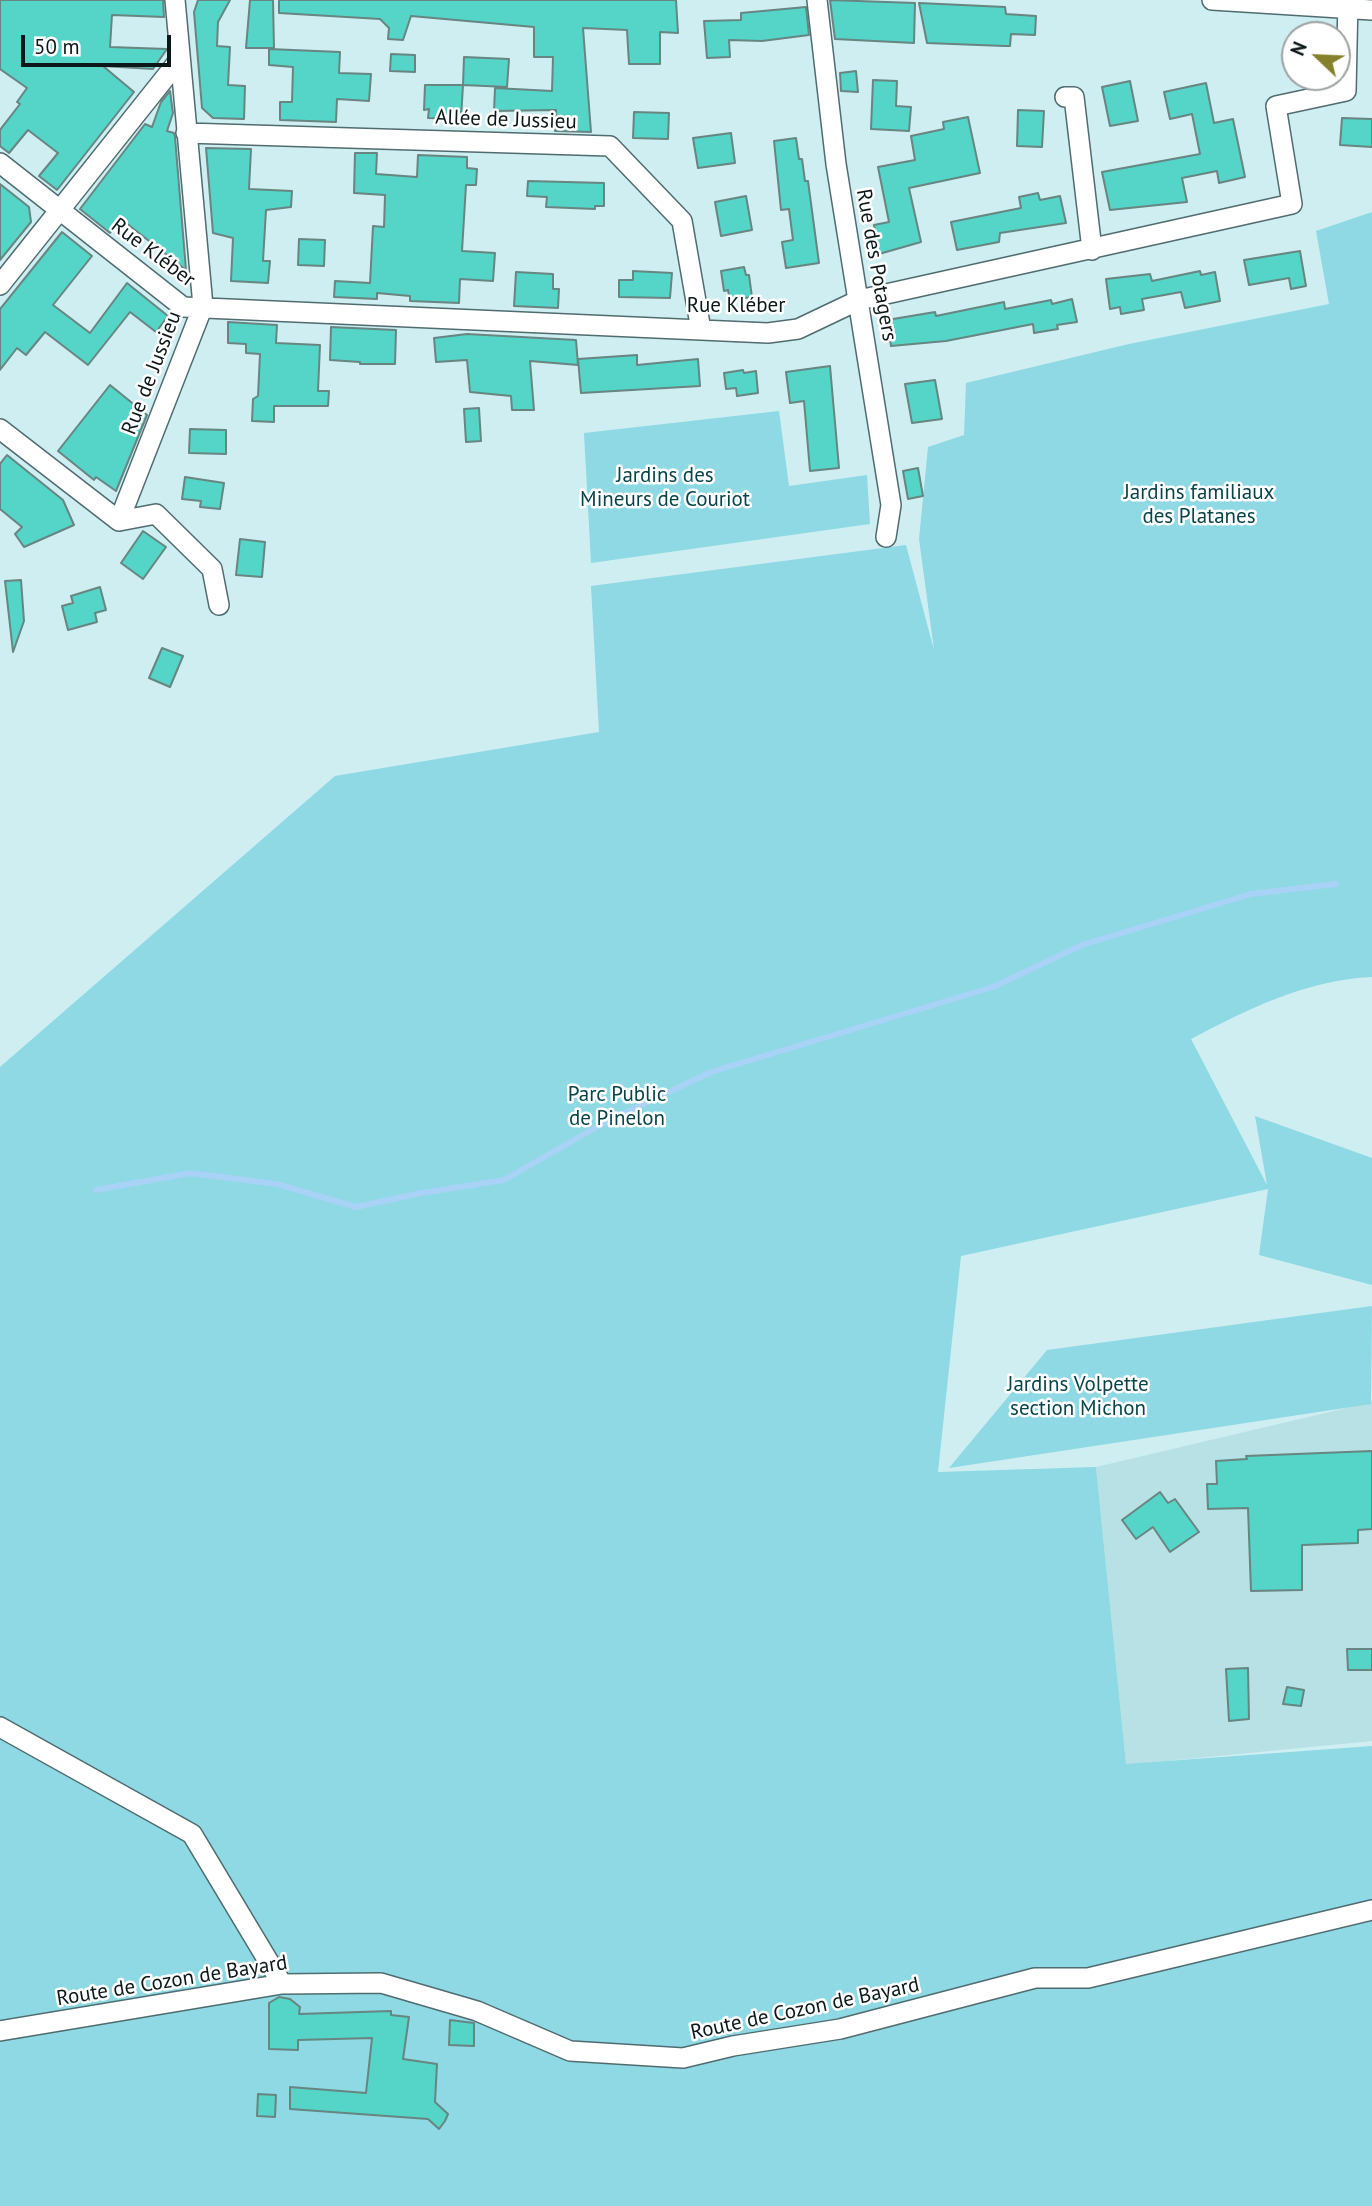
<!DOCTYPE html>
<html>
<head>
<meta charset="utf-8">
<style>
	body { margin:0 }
	#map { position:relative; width:1372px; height:2206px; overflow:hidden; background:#ceeef2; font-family:"PT Sans",sans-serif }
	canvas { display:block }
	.north { position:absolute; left:1281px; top:21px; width:70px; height:70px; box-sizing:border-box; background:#fff; border:2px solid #9da2a3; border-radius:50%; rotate:293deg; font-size:19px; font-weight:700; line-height:28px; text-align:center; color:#0b1718 }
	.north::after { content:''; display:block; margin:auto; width:24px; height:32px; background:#84812a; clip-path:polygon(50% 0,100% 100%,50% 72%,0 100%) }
	.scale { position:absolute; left:21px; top:35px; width:150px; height:32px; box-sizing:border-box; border:4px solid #0b1718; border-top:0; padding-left:9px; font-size:21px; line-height:24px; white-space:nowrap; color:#0b1718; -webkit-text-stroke:5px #fff; paint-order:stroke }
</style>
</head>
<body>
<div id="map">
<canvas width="1372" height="2206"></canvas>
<div class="north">N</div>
<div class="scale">50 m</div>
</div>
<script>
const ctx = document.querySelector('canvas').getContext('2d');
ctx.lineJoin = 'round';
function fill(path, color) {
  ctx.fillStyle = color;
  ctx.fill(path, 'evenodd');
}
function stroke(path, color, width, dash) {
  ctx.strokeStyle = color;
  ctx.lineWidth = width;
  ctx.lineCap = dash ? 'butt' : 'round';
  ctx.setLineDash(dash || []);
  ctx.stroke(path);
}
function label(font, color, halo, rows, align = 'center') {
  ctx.font = font + ' "PT Sans",sans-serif';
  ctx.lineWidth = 5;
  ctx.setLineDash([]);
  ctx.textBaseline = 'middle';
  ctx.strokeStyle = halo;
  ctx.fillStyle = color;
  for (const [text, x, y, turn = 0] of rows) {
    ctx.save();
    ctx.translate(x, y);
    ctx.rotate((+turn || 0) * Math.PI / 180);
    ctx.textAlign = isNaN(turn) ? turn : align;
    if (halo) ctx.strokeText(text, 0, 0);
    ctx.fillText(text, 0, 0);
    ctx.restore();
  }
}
const built = new Path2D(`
	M1372 1402V1741L1126 1765 1096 1467Z`);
const green = new Path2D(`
	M1372 212V977C1306 980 1248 1009 1191 1039L1267 1185 1255 1116 1372 1158V1285L1259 1255 1268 1189 961 1256 938 1472 1096 1467 1126 1764 1372 1746V2206H0V1067L335 776 599 732 591 586 906 545 934 650 919 539 928 447 964 435 966 383 1129 344 1329 304 1316 231Z
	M779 411 789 486 867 475 870 524 591 563 584 433Z
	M1372 1306 1371 1404 949 1468 1047 1350Z`);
const stream = new Path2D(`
	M96 1190 191 1173 277 1184 356 1207 421 1193 504 1180 602 1124 711 1072 993 987 1082 945 1251 894 1336 884`);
const building = new Path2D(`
	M0 0H163L164 17 112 15 110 47 167 49 153 69 103 66 134 92 57 190 39 176 58 153 28 130 9 153 0 146V130L20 104 17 102 27 88 0 69Z
	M198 0H230L218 22 217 46 230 47 228 85 245 86 244 119 213 118 202 108 194 12Z
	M250 0H273L274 48H246Z
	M279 0H676L678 33 660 32V64H629L627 30 583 28 591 132 555 131 556 110 494 111 495 88 552 91 553 57H534V27L411 16 403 40 388 39 389 28 380 19 279 13Z
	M830 0 915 3 914 43 835 39Z
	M919 3 1005 7 1006 14 1036 16 1035 35 1011 34 1010 46H1004L927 43Z
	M806 7 809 35 762 41 729 40 730 57 707 58 704 21 741 20V13Z
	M269 49 340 52 339 73 371 74 369 101 337 99 336 122 280 120V102H292L293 67 269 65Z
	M391 54 415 55V72L390 71Z
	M464 57 509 59 507 87 463 85Z
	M856 71 858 92 841 91 840 73Z
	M873 80 897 81 896 106 911 107 909 131 871 129Z
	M1130 81 1138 121 1110 126 1102 87Z
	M1206 83 1214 123 1233 119 1245 177 1219 183 1217 171 1182 178 1187 202 1110 210 1102 172 1200 154 1192 114 1170 119 1164 92Z
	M425 85H463L461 119 428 118 429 109 424 110Z
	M170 91 173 113 167 131 174 133 175 137 186 270 121 219 110 233 80 209 145 124 152 127 161 102Z
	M1018 110 1044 111 1042 147 1017 146Z
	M634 112 669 113 668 139 633 138Z
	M968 117 980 173 909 188 921 242 879 254 874 225 889 222 878 167 915 160 911 136 944 129 943 122Z
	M1342 118 1372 119V147L1340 145Z
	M731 133 735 163 698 168 693 138Z
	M796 138 799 159H802L805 181H808L819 263 786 268 782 242 793 240 789 209 781 210 774 141Z
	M206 148 251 149 249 189 292 191 291 207 266 210 263 261H270L268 283 231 281 233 238 213 233Z
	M355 153H377L376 174 417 177 418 155 467 157V168L477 169 476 185H466L462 251 495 253 493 281 460 279 459 303 410 301V296L377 293V299L334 297 335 281 370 283 373 226 384 227 385 195 354 193Z
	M528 181 604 183V206H595V209L546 207 547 197 527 196Z
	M0 184 29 207 31 222 0 260Z
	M1038 193 1040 200 1060 196 1066 223 1000 233 999 242 957 250 951 222 1021 208 1019 197Z
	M746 196 752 230 721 236 715 202Z
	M62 232 92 256 53 305 90 333 127 283 168 316 156 332 130 312 88 365 45 332 26 355 17 348 0 370V309Z
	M299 239 325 240 324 266 298 265Z
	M1300 251 1306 286 1291 289 1289 278 1249 285 1244 260Z
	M744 267 746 275H749L752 297 730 300 728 290 724 291 721 271Z
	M633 271 672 273 670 298 619 297V280H633Z
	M1200 271 1201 275 1215 272 1220 301 1185 308 1181 292 1142 299 1144 310 1121 314 1120 307 1110 309 1106 279 1150 274 1152 281Z
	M516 272 553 274V289H559L558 308 514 306Z
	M1072 299 1077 322 1057 325 1058 329 1034 333 1033 324 946 341 891 346 887 320 935 312 936 316 1004 302 1005 309 1051 300 1052 304Z
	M228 322 277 325 276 343 320 345 318 391H329L328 406H274V422L252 421 253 399 258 396 260 354 246 353V344L228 343Z
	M331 327 396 330 395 364H360V362L330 360Z
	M467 334 576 340 578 365 530 361 534 410H512L511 396 470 392 467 360 436 362 434 338Z
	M637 355V365L698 359 700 386 581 393 578 359Z
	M830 366 839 468 810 471 804 401 790 403 786 372Z
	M743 370 744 373 756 371 758 393 737 396 736 388 726 389 724 373Z
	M935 380 942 419 912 423 905 384Z
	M110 385 147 415 116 491 96 477 94 480 58 451Z
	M479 408 481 441 466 442 464 409Z
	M190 429 226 430V454L189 453Z
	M7 455 63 500 74 525 24 547 15 534 22 527 0 509V464Z
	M918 468 923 496 908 499 903 471Z
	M185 477 224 483 220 509 200 507 201 501 182 499Z
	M143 531 166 547 143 579 121 563Z
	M240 539 265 542 262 577 236 575Z
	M21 580 24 621 13 652 5 581Z
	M100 587 106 610 95 613 97 622 68 630 62 606 73 603 71 596Z
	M162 648 183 656 170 687 149 678Z
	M1372 1451V1529L1358 1530V1543L1302 1545V1590L1251 1591 1248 1508 1208 1509 1207 1484H1217L1216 1461 1247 1459 1246 1456Z
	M1160 1492 1168 1503 1175 1499 1199 1532 1170 1552 1153 1527 1136 1539 1122 1520Z
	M1347 1649H1372V1670H1348Z
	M1248 1668 1249 1719 1229 1721 1226 1669Z
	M1287 1687 1304 1690 1301 1706 1283 1704Z
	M279 1997 290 1999 300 2007 299 2014 391 2011V2015L409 2017 403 2059 437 2064 435 2102 448 2114 445 2121 439 2129 428 2119 290 2109V2087L366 2093 372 2038 298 2040V2050L269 2049V2003Z
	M450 2020 474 2023V2046L449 2045Z
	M258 2094 276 2095 275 2117 257 2116Z`);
const street = new Path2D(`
	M817 0 836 164 891 505 886 537
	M1212 0 1372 10
	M1065 97H1074L1092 250
	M186 133 610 146 682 221 701 330
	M0 163 183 307 701 330 768 333 798 329 859 300 1292 204 1276 106 1346 91 1348 0
	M0 285 180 59
	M0 429 119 521
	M119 521 203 306 175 0
	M119 521 156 514 212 569 219 605
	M0 1727 192 1834 282 1984
	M0 2031 282 1984 381 1983 477 2011 570 2051 683 2058 733 2046 840 2029 1035 1978H1088L1372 1910`);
const streetNames = [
	["Allée de Jussieu",506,120,2],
	["Rue Kléber",153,253,37],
	["Rue des Potagers",876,265,80],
	["Rue Kléber",736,306],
	["Rue de Jussieu",152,373,-69],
	["Route de Cozon de Bayard",172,1981,-9],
	["Route de Cozon de Bayard",805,2009,-12]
];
const parkNames = [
	["Jardins des",665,476],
	["Mineurs de Couriot",665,500],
	["Jardins familiaux",1199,493],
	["des Platanes",1199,517],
	["Parc Public",617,1095],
	["de Pinelon",617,1119],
	["Jardins Volpette",1078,1385],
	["section Michon",1078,1409]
];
fill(built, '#b8e1e6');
fill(green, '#8ed9e3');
stroke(stream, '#a8d2f6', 6);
fill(building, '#55d4c8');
stroke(building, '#678581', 2);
stroke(street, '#506c70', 22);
stroke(street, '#fff', 19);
label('21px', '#0b1718', '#fff', streetNames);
label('21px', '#07444a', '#fff', parkNames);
</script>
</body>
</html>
